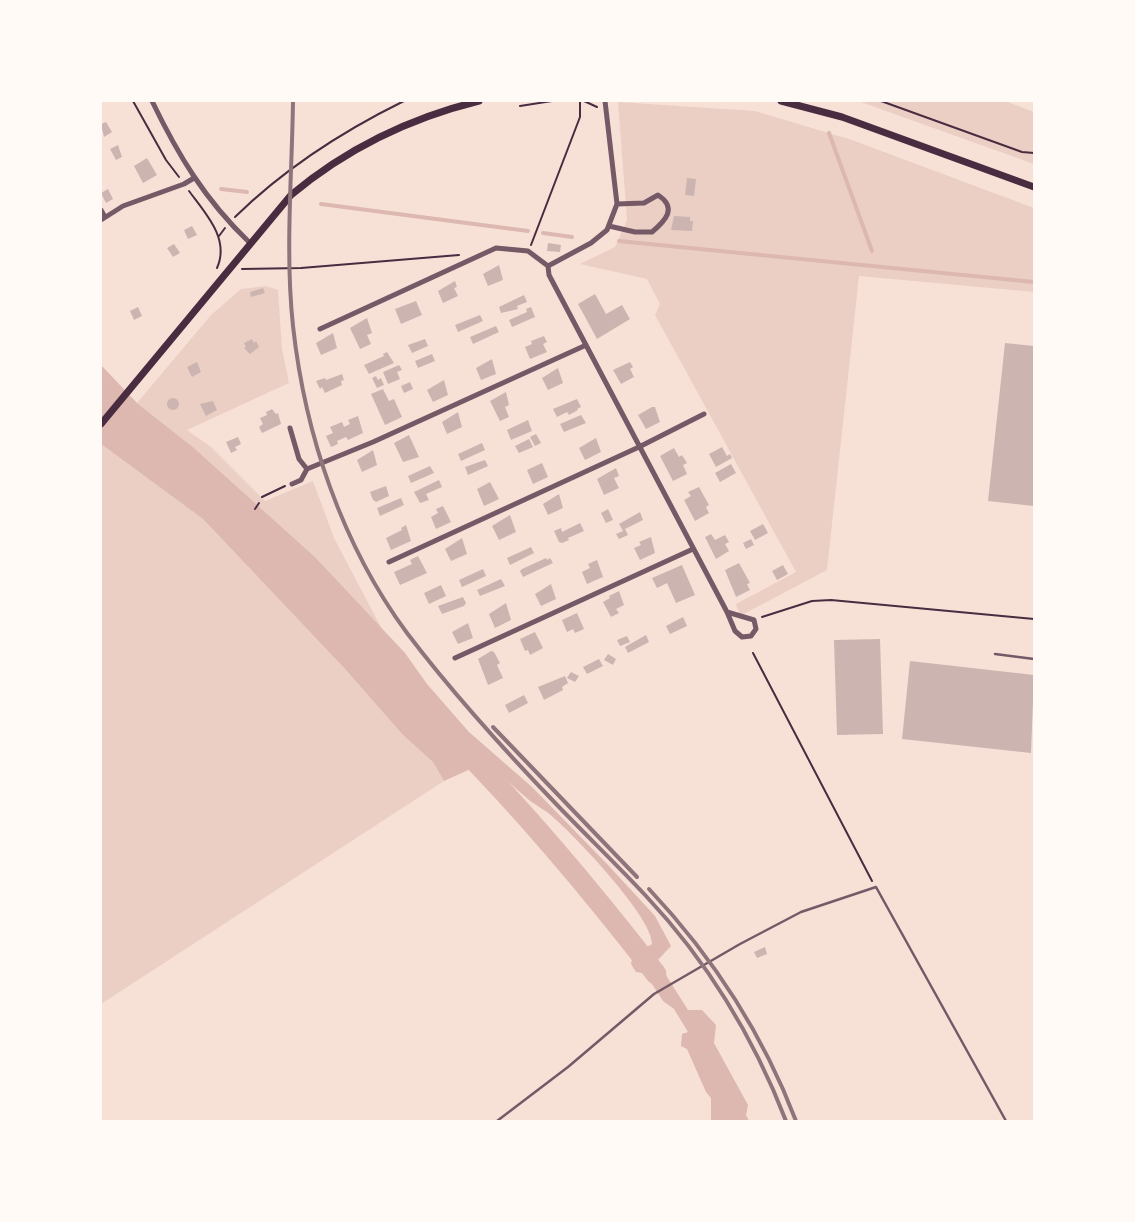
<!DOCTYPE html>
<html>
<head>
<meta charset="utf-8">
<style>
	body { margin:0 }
	#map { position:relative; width:1135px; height:1222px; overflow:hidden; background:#f7e1d7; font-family:Lora,serif }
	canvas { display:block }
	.frame { position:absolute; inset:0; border:102px solid #fffaf5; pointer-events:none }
</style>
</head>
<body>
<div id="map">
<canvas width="1135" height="1222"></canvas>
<div class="frame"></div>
</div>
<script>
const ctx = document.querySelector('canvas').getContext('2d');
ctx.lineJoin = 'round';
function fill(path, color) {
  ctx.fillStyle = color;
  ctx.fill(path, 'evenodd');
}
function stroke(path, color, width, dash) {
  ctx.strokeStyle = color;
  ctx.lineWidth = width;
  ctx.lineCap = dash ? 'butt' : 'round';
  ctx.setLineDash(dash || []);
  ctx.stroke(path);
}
const green = new Path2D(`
	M858 101H1005L1034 112V164Z
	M618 102 755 111 852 140 1034 208V292L859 276 827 570 740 616 736 604 796 572 655 315 660 304 647 279 580 264 615 247 627 220Z
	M266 286 278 290 282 349 289 383 187 430 211 447 265 501 313 481 334 538 383 631 315 557 194 448 137 403 211 315 241 289Z
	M101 444 203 519 345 669 403 735 433 762 444 781 101 1004Z`);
const water = new Path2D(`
	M101 365 137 403 194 448 315 557 405 653 427 684 469 732 532 787 609 866 655 916 671 946 657 961 688 1010H702L716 1025 714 1043 748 1105 746 1115 749 1121H711V1098L706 1092 687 1049 681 1046 682 1034 688 1032 674 1009 663 1001 650 981 643 973 636 972 631 964 633 955 652 944C653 918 576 837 554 818 547 811 537 806 529 800 515 788 500 774 486 762L444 781 433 762 403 735 345 669 203 519 101 444Z`);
const stream = new Path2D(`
	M829 133 872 251
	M221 189 247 192
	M321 204 528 231
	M543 233 572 237
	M619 241 1034 282`);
const river = new Path2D(`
	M459 745C530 817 594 894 656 974`);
const building = new Path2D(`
	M106 122 112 132 104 137 101 124Z
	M118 145 122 157 116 160 110 149Z
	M147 158 157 175 143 183 134 166Z
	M687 178 696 179 694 196 685 195Z
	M108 189 113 199 106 203 101 193Z
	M674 216 690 217V221H693L692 231 671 230Z
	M192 226 197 235 188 239 184 230Z
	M548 243 561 245 560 252 547 251Z
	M174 244 180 253 173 257 167 248Z
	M499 265 503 280 488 286 483 274Z
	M455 281 457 287 454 288 458 296 443 303 438 291Z
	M263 288 265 293 251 297 250 292Z
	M595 294 606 314 622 305 630 319 597 339 578 304Z
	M524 295 527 302 517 306 518 309 501 313 499 307Z
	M416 301 422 315 401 324 395 309Z
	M138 307 142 316 134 320 130 311Z
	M531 307 535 317 512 327 509 320 527 312 526 309Z
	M480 315 483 321 458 332 455 325Z
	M367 318 372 333 367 335 371 344 360 349 350 328Z
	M496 326 499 332 473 344 470 337Z
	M333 333 337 348 321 355 316 343Z
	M544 336 547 342 543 344 547 352 530 359 525 347 532 344 531 341Z
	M252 339 254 343 256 341 259 347 250 354 244 348 246 347 244 343Z
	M425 339 428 346 412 353 408 345Z
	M1005 343 1034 346V506L988 501Z
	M387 352 394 363 369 374 364 365 384 356 383 354Z
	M432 354 435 361 418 368 415 361Z
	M492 359 496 374 481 380 476 368Z
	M197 362 201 372 192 377 187 367Z
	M630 362 633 367 630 369 634 377 621 384 613 370Z
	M399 365 402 370 397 372 400 379 388 384 383 372Z
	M558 368 563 383 548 390 542 378Z
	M342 374 344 380 341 381 342 385 325 393 322 387 320 389 316 381 325 378 326 380Z
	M376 376 378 380 381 378 384 385 377 388 372 378Z
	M444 380 448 395 433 402 427 390Z
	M410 382 413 389 404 393 401 386Z
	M383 389 389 401 394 399 402 417 385 425 371 394Z
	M506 392 509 405 505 407 509 417 500 421 490 401Z
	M167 404a6 6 0 1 1 12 0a6 6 0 1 1-12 0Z
	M577 399 581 407 577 409 578 410 569 415 567 412 557 417 553 409Z
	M213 401 217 410 206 416 200 404Z
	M652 407H655L660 422 646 429 638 415Z
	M272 409 276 414 278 413 281 424 262 433 259 427 263 424 260 418 267 415 266 412Z
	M458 412 462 427 447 434 442 422Z
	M581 415 586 423 564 432 560 424Z
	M358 416 363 433 348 440 346 437 337 441 338 444 331 447 326 436 333 433 330 427 342 422 344 427 350 424 348 420Z
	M528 420 532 431 511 440 507 430Z
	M536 434 541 443 535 446 530 437Z
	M409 435 419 457 403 462 394 443Z
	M238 437 241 444 235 447 237 450 231 453 226 442Z
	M596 438 601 452 585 460 579 448Z
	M529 439 533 447 519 453 515 446Z
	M482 443 485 450 461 461 458 454Z
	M722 447 727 456 730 454 732 458 716 467 709 454Z
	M674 448 679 457 682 455 687 463 683 465 687 474 673 481 660 456Z
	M373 450 377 465 362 472 357 460Z
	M485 460 488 466 468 475 465 467Z
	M542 463 548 477 533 484 527 470Z
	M731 464 736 473 720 482 715 473Z
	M430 466 434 473 411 483 408 476Z
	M616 468 619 476 614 478 619 488 604 495 597 479Z
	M439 480 442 487 426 494 429 500 420 503 414 492Z
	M490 482 499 499 484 506 477 489Z
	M386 486 389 496 376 502 373 500 370 492Z
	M699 487 709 505 706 507 709 513 695 521 684 500 691 496 688 492Z
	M559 494 563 508 548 515 543 504Z
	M401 498 404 505 380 516 377 508Z
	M443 506 451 522 436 529 431 517 438 513 436 509Z
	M608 509 613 520 606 523 601 513Z
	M640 512 643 520 625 529 628 535 619 539 616 534 623 531 619 524Z
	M510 515 516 532 499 540 492 526Z
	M580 523 584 531 568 538 569 540 562 543 559 542 554 531 561 528 562 532Z
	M763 524 768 533 755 540 750 531Z
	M406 525 411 541 391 550 386 538 402 530 401 528Z
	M711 534 715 540 725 535 729 542 725 544 729 551 716 559 705 537Z
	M651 537 655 553 640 560 634 548 641 545 639 542Z
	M462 538 467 554 451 561 445 549Z
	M751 539 754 545 746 549 743 543Z
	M531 547 534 553 510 565 507 558Z
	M418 556 427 573 400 585 394 572 412 564 410 560Z
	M546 558 547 560 550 558 553 563 523 577 520 571 522 569Z
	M597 560 603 577 587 584 582 572 590 568 588 564Z
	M739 563 750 583 747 584 750 590 736 597 725 570Z
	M682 565 695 595 676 603 667 583 657 588 652 578Z
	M783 565 788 574 777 580 772 571Z
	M483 569 486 576 462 587 459 580Z
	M501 579 505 586 480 596 477 590Z
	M551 584 556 599 541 606 535 594Z
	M441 585 446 596 429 604 424 593Z
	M619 591 624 605 616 609 619 613 611 617 603 602 610 598 609 596Z
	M463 597 466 603 464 606 442 614 438 606Z
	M506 603 511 620 495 628 489 614Z
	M577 613 584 629 575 633 573 629 567 632 562 620Z
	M683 617 687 626 670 634 666 626Z
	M468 623 473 638 458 644 452 632Z
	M535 632 543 648 530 655 528 650 525 651 520 639Z
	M646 635 649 642 628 653 625 647Z
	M627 636 630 642 620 646 617 640Z
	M880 639 883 734 837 735 834 640Z
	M491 651 494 652 500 663 497 665 503 678 488 685 478 659Z
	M608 654 616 659 613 665 604 660Z
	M599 659 603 666 587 674 583 667Z
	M910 661 1034 675 1031 753 902 739Z
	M571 672 579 676 575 682 567 678Z
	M565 676 568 683 562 687 563 690 544 700 538 687Z
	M524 695 528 703 509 713 505 705Z
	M765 947 767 954 757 958 754 952Z`);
const path = new Path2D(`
	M133 101 166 160 179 177
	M584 101 597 107
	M881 101 1022 152 1034 153
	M520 106 552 101
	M189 191C206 214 230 239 217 268
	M235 217C284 169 343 131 404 101
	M219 236 225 228
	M531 245 580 117V101
	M242 269 301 268 459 255
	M262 497 285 486
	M255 509 259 503
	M762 617 812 601 831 600 1034 619
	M753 653 872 881`);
const service = new Path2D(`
	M995 654 1034 659
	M497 1121 568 1067 654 994 740 944 801 912 876 887 1006 1121`);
const minor = new Path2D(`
	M152 101C178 155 205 200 249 242
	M101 210 105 217
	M101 220 123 206 184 184 194 178
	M609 226 635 232H652C665 221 678 208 658 195L644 203 617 204
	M548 266 591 243 607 230 617 204 605 101
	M320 329 496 248 528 251 548 266 549 275 727 612 754 620 756 629 751 636 742 637 735 631 727 612
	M290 428 299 459 307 469 373 442 584 346
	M292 484 301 480 307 469
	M389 562 639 447 704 414
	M455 658 693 549`);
const secondary = new Path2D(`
	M781 101 842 117 1034 187
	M101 424 291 195C346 149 410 118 479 101`);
const rail = new Path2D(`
	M293 101C292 176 285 252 293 326 305 435 342 545 407 633 454 695 506 752 559 807 588 837 618 866 646 896 707 961 754 1038 786 1121
	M493 727 637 877
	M649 889C712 956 763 1034 796 1121`);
fill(green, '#ebcfc5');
fill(water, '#dcb8b0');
stroke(stream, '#dcb8b0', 4);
stroke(river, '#dcb8b0', 21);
fill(building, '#ccb4b1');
stroke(path, '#4a2c40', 2);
stroke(service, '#755966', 2.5);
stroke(minor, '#755966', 5);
stroke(secondary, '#4a2c40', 7);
stroke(rail, '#8f747c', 4);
</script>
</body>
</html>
